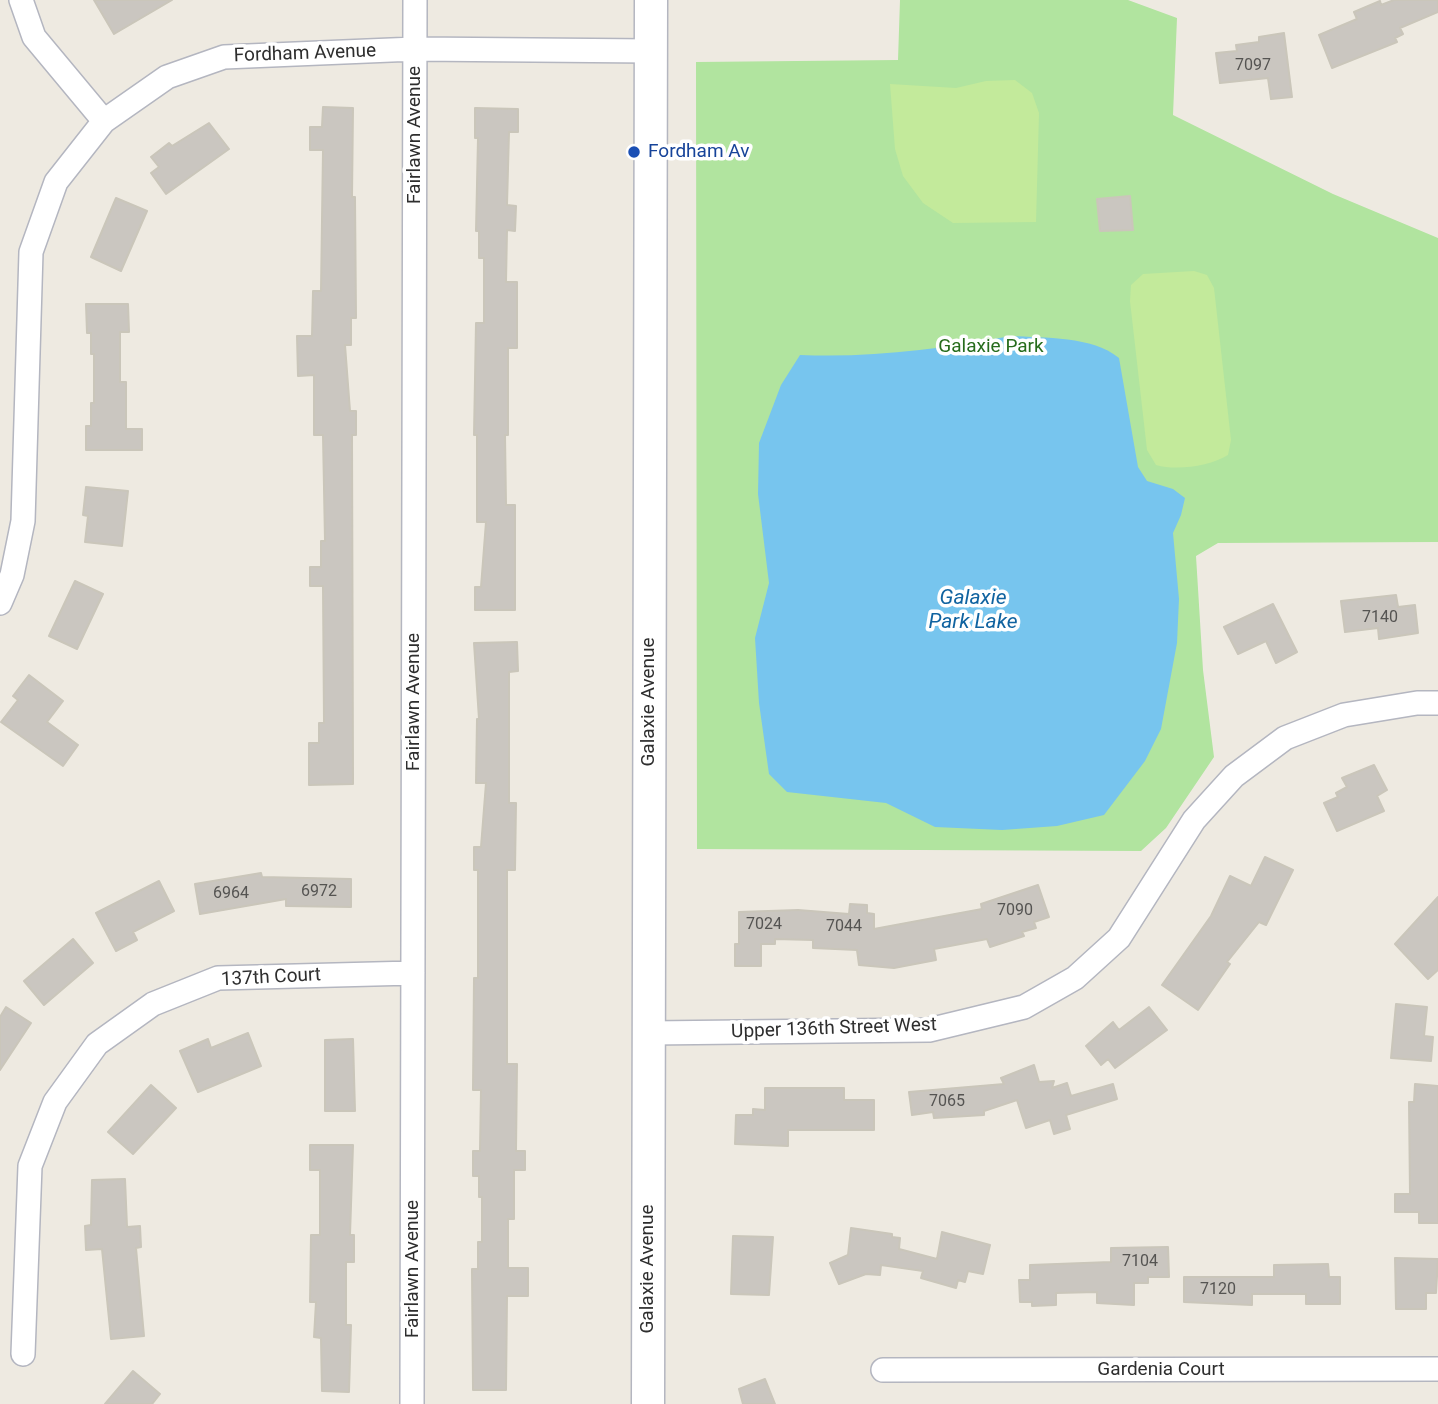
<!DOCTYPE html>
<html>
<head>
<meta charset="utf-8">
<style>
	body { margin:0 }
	canvas { display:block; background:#eeeae1 }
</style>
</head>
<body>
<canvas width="1438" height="1404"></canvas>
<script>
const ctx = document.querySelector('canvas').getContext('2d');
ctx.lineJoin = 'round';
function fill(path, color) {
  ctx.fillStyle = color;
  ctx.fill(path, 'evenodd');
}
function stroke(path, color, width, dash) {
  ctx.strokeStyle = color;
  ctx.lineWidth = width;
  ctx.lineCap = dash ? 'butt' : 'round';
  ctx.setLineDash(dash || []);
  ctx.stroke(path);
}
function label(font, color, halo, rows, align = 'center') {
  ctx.font = font + ' Roboto,sans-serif';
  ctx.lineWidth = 7;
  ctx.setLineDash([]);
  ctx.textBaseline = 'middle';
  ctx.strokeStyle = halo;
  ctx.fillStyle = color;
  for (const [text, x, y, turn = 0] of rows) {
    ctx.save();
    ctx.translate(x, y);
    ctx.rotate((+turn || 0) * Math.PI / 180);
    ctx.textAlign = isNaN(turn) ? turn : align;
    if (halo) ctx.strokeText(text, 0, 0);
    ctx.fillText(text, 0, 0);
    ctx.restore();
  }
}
const green = new Path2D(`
	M900 0H1128L1177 18 1173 115 1333 194 1438 238V542L1218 543 1196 556 1203 670 1214 757 1166 828 1141 851 697 849 696 62 898 60Z`);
const pitch = new Path2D(`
	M1015 80 1032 93 1039 113 1036 222 953 223 923 203 903 176 895 149 890 84 956 88 986 81Z
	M1194 271 1207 275 1214 288 1231 440 1228 455C1210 466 1177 471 1156 465L1147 450 1130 301 1131 285 1143 274Z`);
const water = new Path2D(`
	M1011 336C1044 338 1093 336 1119 358L1138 467 1147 481 1173 489 1185 498 1181 515 1173 533 1179 599 1177 643 1161 729 1145 761 1104 815 1057 826 1002 830 935 827 886 803 787 792 769 774 759 703 755 638 769 583 758 494 759 443 781 385 800 355C872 358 940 349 1011 336Z`);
const building = new Path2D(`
	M94 0H172L114 34Z
	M1394 0H1438V12L1400 28 1403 34 1395 38 1397 42 1332 68 1319 35 1357 19 1354 12 1380 1 1381 5Z
	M1284 33 1292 97 1271 99 1268 78 1220 83 1216 53 1237 51 1236 45 1259 42V37Z
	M323 107 353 108 352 197H355L356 318H351V345H345L350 411H356V435H352L353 784 309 785V743H319V723H324L323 586H310V567H321V541H325L323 435H314V375L298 376 297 336H312L313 291H321L323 150H310V127H322Z
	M475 108 518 109V132H509L507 205 516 206 515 231 507 230 506 282H517V348H508V435H505L506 505H515V610H475V587H481L486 522H477V435H474L476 323H484V258H479V231H476L478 138H475Z
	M209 123 229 149 166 194 151 173 159 167 151 157 169 143 172 146Z
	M1130 196 1133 230 1100 231 1097 199Z
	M116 198 147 211 121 271 91 257Z
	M86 304H128L129 332H120V382H126V429H142V450H86V426H91V403H94V354H91V333H87Z
	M86 487 128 491 122 546 85 542 88 516 83 515Z
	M75 581 103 594 77 649 49 636Z
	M1396 595 1398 607 1415 605 1418 633 1379 639 1378 628 1345 632 1341 601Z
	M1273 604 1297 652 1276 663 1266 641 1238 654 1224 627Z
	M517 642 518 671 509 672V803H516L515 870H507V1064H517L516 1151H525V1170H514V1219H508V1268H528V1296H507L506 1390H473L472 1269H478V1242H482V1197H479V1176H473V1151H480L481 1090H473L474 978H478V870H474V847H481L486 783H476L477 719H479L474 643Z
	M29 675 63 701 47 722 78 745 63 766 1 722 18 700 13 696Z
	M1374 765 1387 790 1377 796 1384 811 1337 831 1324 803 1338 797 1336 793 1347 787 1342 778Z
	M1265 857 1293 870 1266 925 1259 922 1227 962 1230 964 1198 1010 1162 985 1211 916 1230 876 1251 886Z
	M261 873 262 877 351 879V907L286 906V899L200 914 195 884Z
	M159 881 174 911 133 932 137 940 116 951 96 913Z
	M1038 885 1049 917 1034 922 1036 928 1022 932 1024 936 990 947 987 939 934 949 936 960 894 968 859 965 857 950 813 948V940L775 939V944H761V966H735V944H739V912L798 910 849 914 850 904 867 905V913L874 914V929L982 909 981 904Z
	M1438 897V970L1428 979 1395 944Z
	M73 939 93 963 44 1005 24 981Z
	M1396 1004 1427 1007 1424 1036 1433 1037 1431 1061 1391 1058Z
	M6 1007 31 1023 0 1070V1017Z
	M1149 1007 1167 1030 1115 1068 1108 1059 1101 1065 1086 1046 1113 1022 1119 1030Z
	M248 1033 261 1066 198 1092 180 1051 208 1039 211 1048Z
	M353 1039 355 1111H325V1040Z
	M1034 1065 1039 1082 1054 1081 1052 1088 1067 1083 1071 1096 1113 1084 1117 1099 1066 1115 1070 1129 1054 1134 1050 1120 1026 1128 1017 1100 984 1111V1115L934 1118 933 1112 912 1115 909 1092 1004 1084 1001 1078Z
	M1415 1084 1438 1086V1223H1419V1212H1395V1194H1410L1409 1102H1414Z
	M151 1085 176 1108 133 1154 108 1132Z
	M765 1088H844V1100H874V1130H788V1146L735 1144 736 1115H753V1109L765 1110Z
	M310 1145H353L350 1235H354V1262H346V1325H351L349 1392 322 1391 321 1338 314 1337 316 1302H310L311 1235H320V1170H310Z
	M125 1179 127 1227 140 1226 141 1247 136 1248 144 1336 111 1339 102 1249 86 1250 85 1226 91 1225 92 1180Z
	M851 1228 892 1234V1237L900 1238 899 1249 937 1259 942 1232 990 1245 983 1274 968 1271 965 1282 958 1280 956 1288 921 1278 923 1271 881 1265 880 1275 866 1274 839 1284 830 1263 848 1255Z
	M733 1236 773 1237 769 1295 731 1294Z
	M1168 1247 1169 1277H1148V1283H1134V1305L1097 1303V1292L1056 1293V1305L1032 1306V1302H1020L1019 1280H1030V1265L1111 1262V1248Z
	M1395 1258 1438 1259 1436 1293H1426V1309H1396Z
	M1328 1264 1329 1277H1340V1304H1306V1294H1252V1305L1184 1302V1277H1274V1265Z
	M133 1371 160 1394 152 1404H105Z
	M765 1379 775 1404H743L739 1389Z`);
const street = new Path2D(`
	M21 0 34 37 104 121
	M0 603 12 575 23 521 31 252 56 182 104 121 167 77 224 57 415 49 651 51
	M649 1033 929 1030 1024 1007 1075 978 1119 938 1194 820 1234 776 1285 738 1344 715 1417 703H1438
	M23 1354 30 1166 55 1102 97 1044 153 1004 218 978 413 973
	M883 1370 1438 1369
	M412 1404 415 0`);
const secondary = new Path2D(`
	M648 1404 651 0`);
const markers = [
	[634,152,7,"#1a4fb4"]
];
const numberNames = [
	["7097",1253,66],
	["7140",1380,618],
	["6972",319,892],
	["6964",231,894],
	["7090",1015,911],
	["7024",764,925],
	["7044",844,927],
	["7065",947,1102],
	["7104",1140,1262],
	["7120",1218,1290]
];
const streetNames = [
	["Fordham Avenue",305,54,-2],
	["Fairlawn Avenue",415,135,-90],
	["Fairlawn Avenue",414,702,-90],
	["Galaxie Avenue",649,702,-90],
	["137th Court",271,978,-3],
	["Upper 136th Street West",834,1029,-2],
	["Fairlawn Avenue",413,1269,-90],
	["Galaxie Avenue",648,1269,-90],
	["Gardenia Court",1161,1370]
];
const transitNames = [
	["Fordham Av",648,152]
];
const parkNames = [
	["Galaxie Park",991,347]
];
const waterNames = [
	["Galaxie",973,599],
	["Park Lake",973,623]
];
fill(green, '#b1e49f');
fill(pitch, '#c3ea9b');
fill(water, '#77c5ee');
fill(building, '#cac6c0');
stroke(building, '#cac6ba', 2);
stroke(street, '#b4b6c0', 26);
stroke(secondary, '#b4b6c0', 35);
stroke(street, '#fff', 23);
stroke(secondary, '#fff', 32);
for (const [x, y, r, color] of markers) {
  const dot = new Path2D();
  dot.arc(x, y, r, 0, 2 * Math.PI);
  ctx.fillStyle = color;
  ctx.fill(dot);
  stroke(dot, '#fff', 2.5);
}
label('16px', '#555452', null, numberNames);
label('19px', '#2e2e2e', '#fff', streetNames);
label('19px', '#164399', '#fff', transitNames, 'left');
label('19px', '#276c1c', '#fff', parkNames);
label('italic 21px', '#1063a0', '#fff', waterNames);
</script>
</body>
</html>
